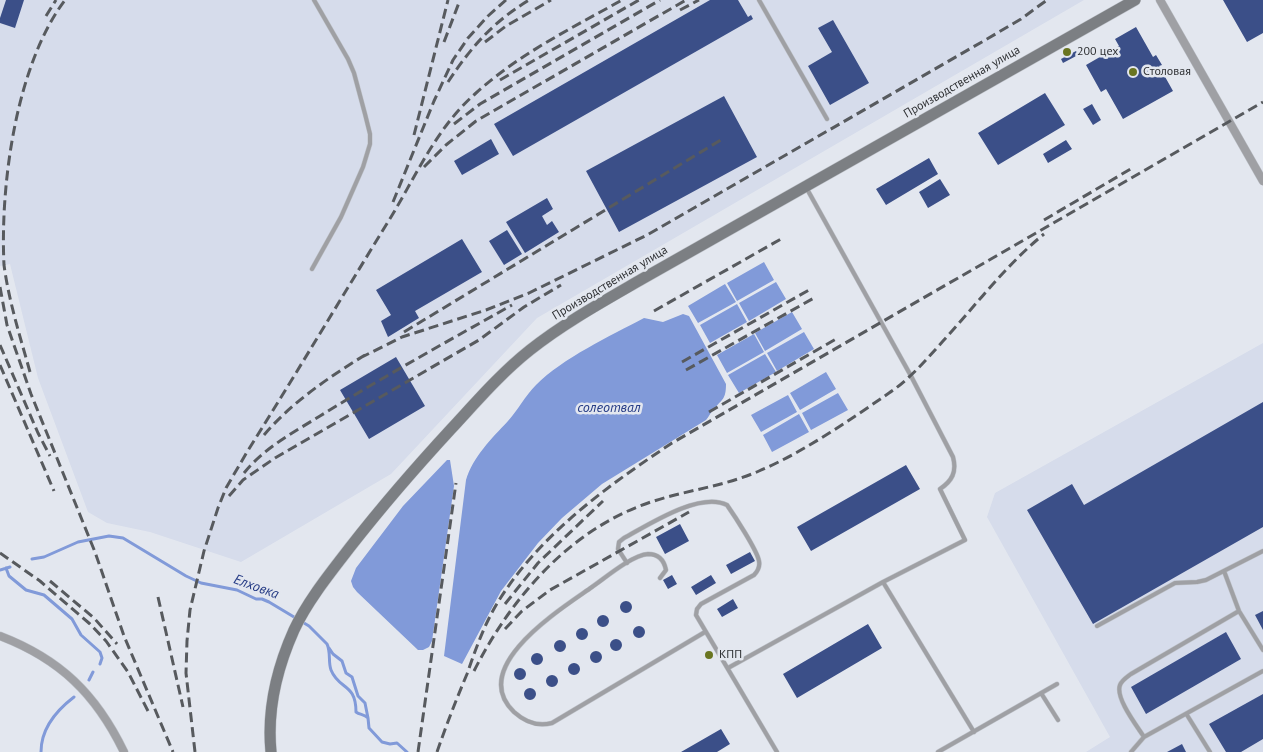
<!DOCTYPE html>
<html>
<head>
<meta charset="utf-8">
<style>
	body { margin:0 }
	canvas { display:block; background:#e3e7ef }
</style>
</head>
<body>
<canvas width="1263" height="752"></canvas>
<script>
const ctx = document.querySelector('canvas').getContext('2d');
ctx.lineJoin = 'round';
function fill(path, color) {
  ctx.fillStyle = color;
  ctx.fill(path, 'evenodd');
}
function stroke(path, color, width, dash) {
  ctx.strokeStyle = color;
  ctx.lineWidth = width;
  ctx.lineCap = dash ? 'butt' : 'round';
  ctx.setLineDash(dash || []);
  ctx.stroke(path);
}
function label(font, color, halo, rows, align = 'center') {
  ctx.font = font + ' "PT Sans",sans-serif';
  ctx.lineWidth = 5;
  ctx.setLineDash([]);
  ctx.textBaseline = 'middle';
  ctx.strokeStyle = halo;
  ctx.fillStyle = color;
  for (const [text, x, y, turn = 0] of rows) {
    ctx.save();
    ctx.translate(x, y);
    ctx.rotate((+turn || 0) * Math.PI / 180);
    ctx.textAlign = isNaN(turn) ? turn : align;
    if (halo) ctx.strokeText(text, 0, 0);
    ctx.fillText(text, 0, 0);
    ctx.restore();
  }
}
const built = new Path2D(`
	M0 0H1084L537 318 391 474 241 562 150 532 107 523 88 512 38 378 10 264 0 266Z
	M1263 343V752H1086L1110 737 987 517 995 493Z`);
const water = new Path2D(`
	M764 262 774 280 737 301 727 283Z
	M776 282 786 299 749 321 739 303Z
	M725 284 736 302 698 323 688 306Z
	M737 304 747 322 710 343 700 325Z
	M792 312 802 329 765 351 755 333Z
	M683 314 689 316 726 384C726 400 722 399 713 410 710 413 709 417 706 420L602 484 562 518 538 543 501 591 462 664 444 656 466 480C473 457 491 439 508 421 518 410 525 396 536 385 563 358 610 336 644 318L663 322Z
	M804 332 814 349 777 371 767 353Z
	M754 334 764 352 727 373 717 355Z
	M765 354 776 372 739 393 728 375Z
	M826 372 836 389 800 410 790 393Z
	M838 393 848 410 811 430 802 413Z
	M788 395 797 412 761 432 751 415Z
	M799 414 809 432 772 452 763 435Z
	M447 460H450L454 486 432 641 429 647 423 650H418L357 592 353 587 351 581 356 568 403 506Z`);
const stream = new Path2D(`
	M32 559 44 557 78 542 109 536 123 538 186 576 201 583 237 590 256 599H262L269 602 309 626 327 644C331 652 328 662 331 670 339 690 356 683 356 712 360 715 364 714 368 718L369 728 382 742 390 744 397 743 407 752
	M6 568 9 576 26 590 44 595 72 619 81 635 100 652 102 658 100 664
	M0 570 10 567
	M329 648 333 654 342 661 346 673 352 677 358 696 365 703 368 718
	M89 680 93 672
	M41 752C41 729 57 710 74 697`);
const building = new Path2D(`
	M6 0H24L15 28 0 23V18Z
	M710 0H738L748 17 751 15 753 19 513 156 494 124Z
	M1223 0H1263V33L1247 42Z
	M833 20 869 83 830 105 808 66 832 52 818 28Z
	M1136 27 1153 57 1156 55 1162 65 1159 66 1173 91 1123 119 1106 89 1101 92 1086 65 1119 46 1115 39Z
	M1076 51 1078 55 1063 63 1061 59Z
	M1045 93 1065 125 998 165 978 133Z
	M724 96 757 157 619 232 586 171Z
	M1092 104 1101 120 1093 125 1083 109Z
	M491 139 499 154 462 175 454 161Z
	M1066 140 1072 149 1048 163 1043 154Z
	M929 158 938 174 886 205 876 189Z
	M940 179 950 195 928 208 919 192Z
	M547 198 553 209 542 216 547 225 552 221 559 232 525 253 506 222Z
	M507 230 522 254 504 265 489 241Z
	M462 239 482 272 415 311 419 318 388 337 381 321 391 315 376 290Z
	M396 357 425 406 369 439 340 390Z
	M1263 402V527L1093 624 1027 510 1072 484 1084 505Z
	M906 465 920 489 811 551 797 527Z
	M680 524 689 541 665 554 656 537Z
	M750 552 755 561 731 574 726 565Z
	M672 575 677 584 668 589 663 580Z
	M711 575 716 583 696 595 691 587Z
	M733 599 738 608 722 617 717 609Z
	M620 607a6 6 0 1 1 12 0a6 6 0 1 1-12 0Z
	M1263 611V630L1255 615Z
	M597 621a6 6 0 1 1 12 0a6 6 0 1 1-12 0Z
	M868 624 882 648 797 698 783 674Z
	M633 632a6 6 0 1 1 12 0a6 6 0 1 1-12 0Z
	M576 634a6 6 0 1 1 12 0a6 6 0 1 1-12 0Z
	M1226 632 1241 659 1146 714 1131 687Z
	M610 645a6 6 0 1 1 12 0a6 6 0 1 1-12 0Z
	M554 646a6 6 0 1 1 12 0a6 6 0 1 1-12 0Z
	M590 657a6 6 0 1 1 12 0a6 6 0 1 1-12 0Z
	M531 659a6 6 0 1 1 12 0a6 6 0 1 1-12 0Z
	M568 669a6 6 0 1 1 12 0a6 6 0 1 1-12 0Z
	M514 674a6 6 0 1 1 12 0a6 6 0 1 1-12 0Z
	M546 681a6 6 0 1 1 12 0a6 6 0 1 1-12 0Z
	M524 694a6 6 0 1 1 12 0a6 6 0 1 1-12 0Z
	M1263 694V739L1241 752H1226L1209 724Z
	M721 729 730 744 717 752H681Z
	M1182 744 1186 752H1167Z`);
const service = new Path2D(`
	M759 0 827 119
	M312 269 341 217 363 167 370 144V134L365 114 354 73 348 59 314 0
	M627 563 618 549 619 542 624 538C648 525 700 491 727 505 734 515 757 550 759 561 760 566 758 571 754 575L701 604 697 609 696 615 777 752
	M1224 571 1239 611 1263 650
	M660 578 666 570C664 560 658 554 648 554 632 555 605 578 592 587 561 609 467 667 514 712 525 722 537 727 552 723L705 632
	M883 582 974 732
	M1097 626 1175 583 1197 582 1206 580 1263 551
	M728 668 883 582 965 540 940 489C952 481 957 472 953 457L911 376 807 189
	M1041 693 1058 720
	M1187 715 1210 752
	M1144 737C1137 726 1115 698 1120 685 1122 680 1127 677 1131 674L1239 611
	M938 752 1057 684
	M1131 752 1144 737 1263 671`);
const minor = new Path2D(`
	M1160 0 1263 181
	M0 636C60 659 96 694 124 752`);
const secondary = new Path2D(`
	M271 752C267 711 277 668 294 630 308 600 331 572 351 546 383 505 417 466 452 428 477 401 501 373 530 350 564 323 604 301 642 279L1135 0`);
const rail = new Path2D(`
	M680 10 699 0
	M46 16 56 0
	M444 42 460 0
	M485 42 506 26 551 0
	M500 80 639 0
	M448 82C471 47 493 22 529 0
	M454 124 480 104 660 0
	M414 135 448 0
	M424 167 446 145 476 121 686 0
	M393 202 434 101 453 60 468 38 488 16 506 0
	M1044 220 1134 167
	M0 287 7 325 31 394 95 552 124 636 173 752
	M654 311 781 239
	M404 332 724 138
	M0 345 38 433 50 456
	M360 358 402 337 486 310 529 293 647 235 987 39 1021 19 1047 0
	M682 362 809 290
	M0 365 54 491
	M686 370 814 298
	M30 372C20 336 9 302 4 265 0 185 16 65 65 0
	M709 412 836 339
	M264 435C291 403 329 377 365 355
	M244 473C264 448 294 432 320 416 383 377 448 341 512 305
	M229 496 243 480 275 458 479 340 524 307 561 285
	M0 553 40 581 90 624 106 641 128 672 149 713
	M50 581 94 618 117 644
	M158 597 183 707
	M505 604 538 563 603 501
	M505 629 522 611 550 590 689 512
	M474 671C512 596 572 527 654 501 688 490 725 486 759 471 802 453 850 420 889 393 910 379 926 360 943 341 976 305 1006 265 1044 234
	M195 752 186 673 187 641 190 610 204 551 218 508 226 488 247 452C296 374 343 295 391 217 417 174 437 127 476 93 519 54 572 28 622 0
	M418 752 456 483
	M437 752C446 726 456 700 467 674 475 651 483 628 495 607 536 537 606 487 672 443L1263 102`);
const markers = [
	[1067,52,5,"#697521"],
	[1133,72,5,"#697521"],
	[709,655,5,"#697521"]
];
const poiNames = [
	["200 цех",1077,52],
	["Cтоловая",1143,72],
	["КПП",719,655]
];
const streetNames = [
	["Производственная улица",962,82,-30],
	["Производственная улица",610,283,-31]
];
const waterNames = [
	["солеотвал",609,408],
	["Елховка",256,587,20]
];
fill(built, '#d6dceb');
fill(water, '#819ad9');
stroke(stream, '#819ad9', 3);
fill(building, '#3b4f88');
stroke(service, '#bfc3ca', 5);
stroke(minor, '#bfc3ca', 9);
stroke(secondary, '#bfc3ca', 12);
stroke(service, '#9fa0a4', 4);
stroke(minor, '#9fa0a4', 8);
stroke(secondary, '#7c7f83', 11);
stroke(rail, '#575a5e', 3, [10, 5]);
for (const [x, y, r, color] of markers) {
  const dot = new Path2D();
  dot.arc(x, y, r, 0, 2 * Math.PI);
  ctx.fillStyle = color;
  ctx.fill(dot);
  stroke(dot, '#e3e7ef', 2);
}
label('12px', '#2f3134', '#e3e7ef', poiNames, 'left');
label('12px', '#2f3134', '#e3e7ef', streetNames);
label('italic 14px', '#253b85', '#e3e7ef', waterNames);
</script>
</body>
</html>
